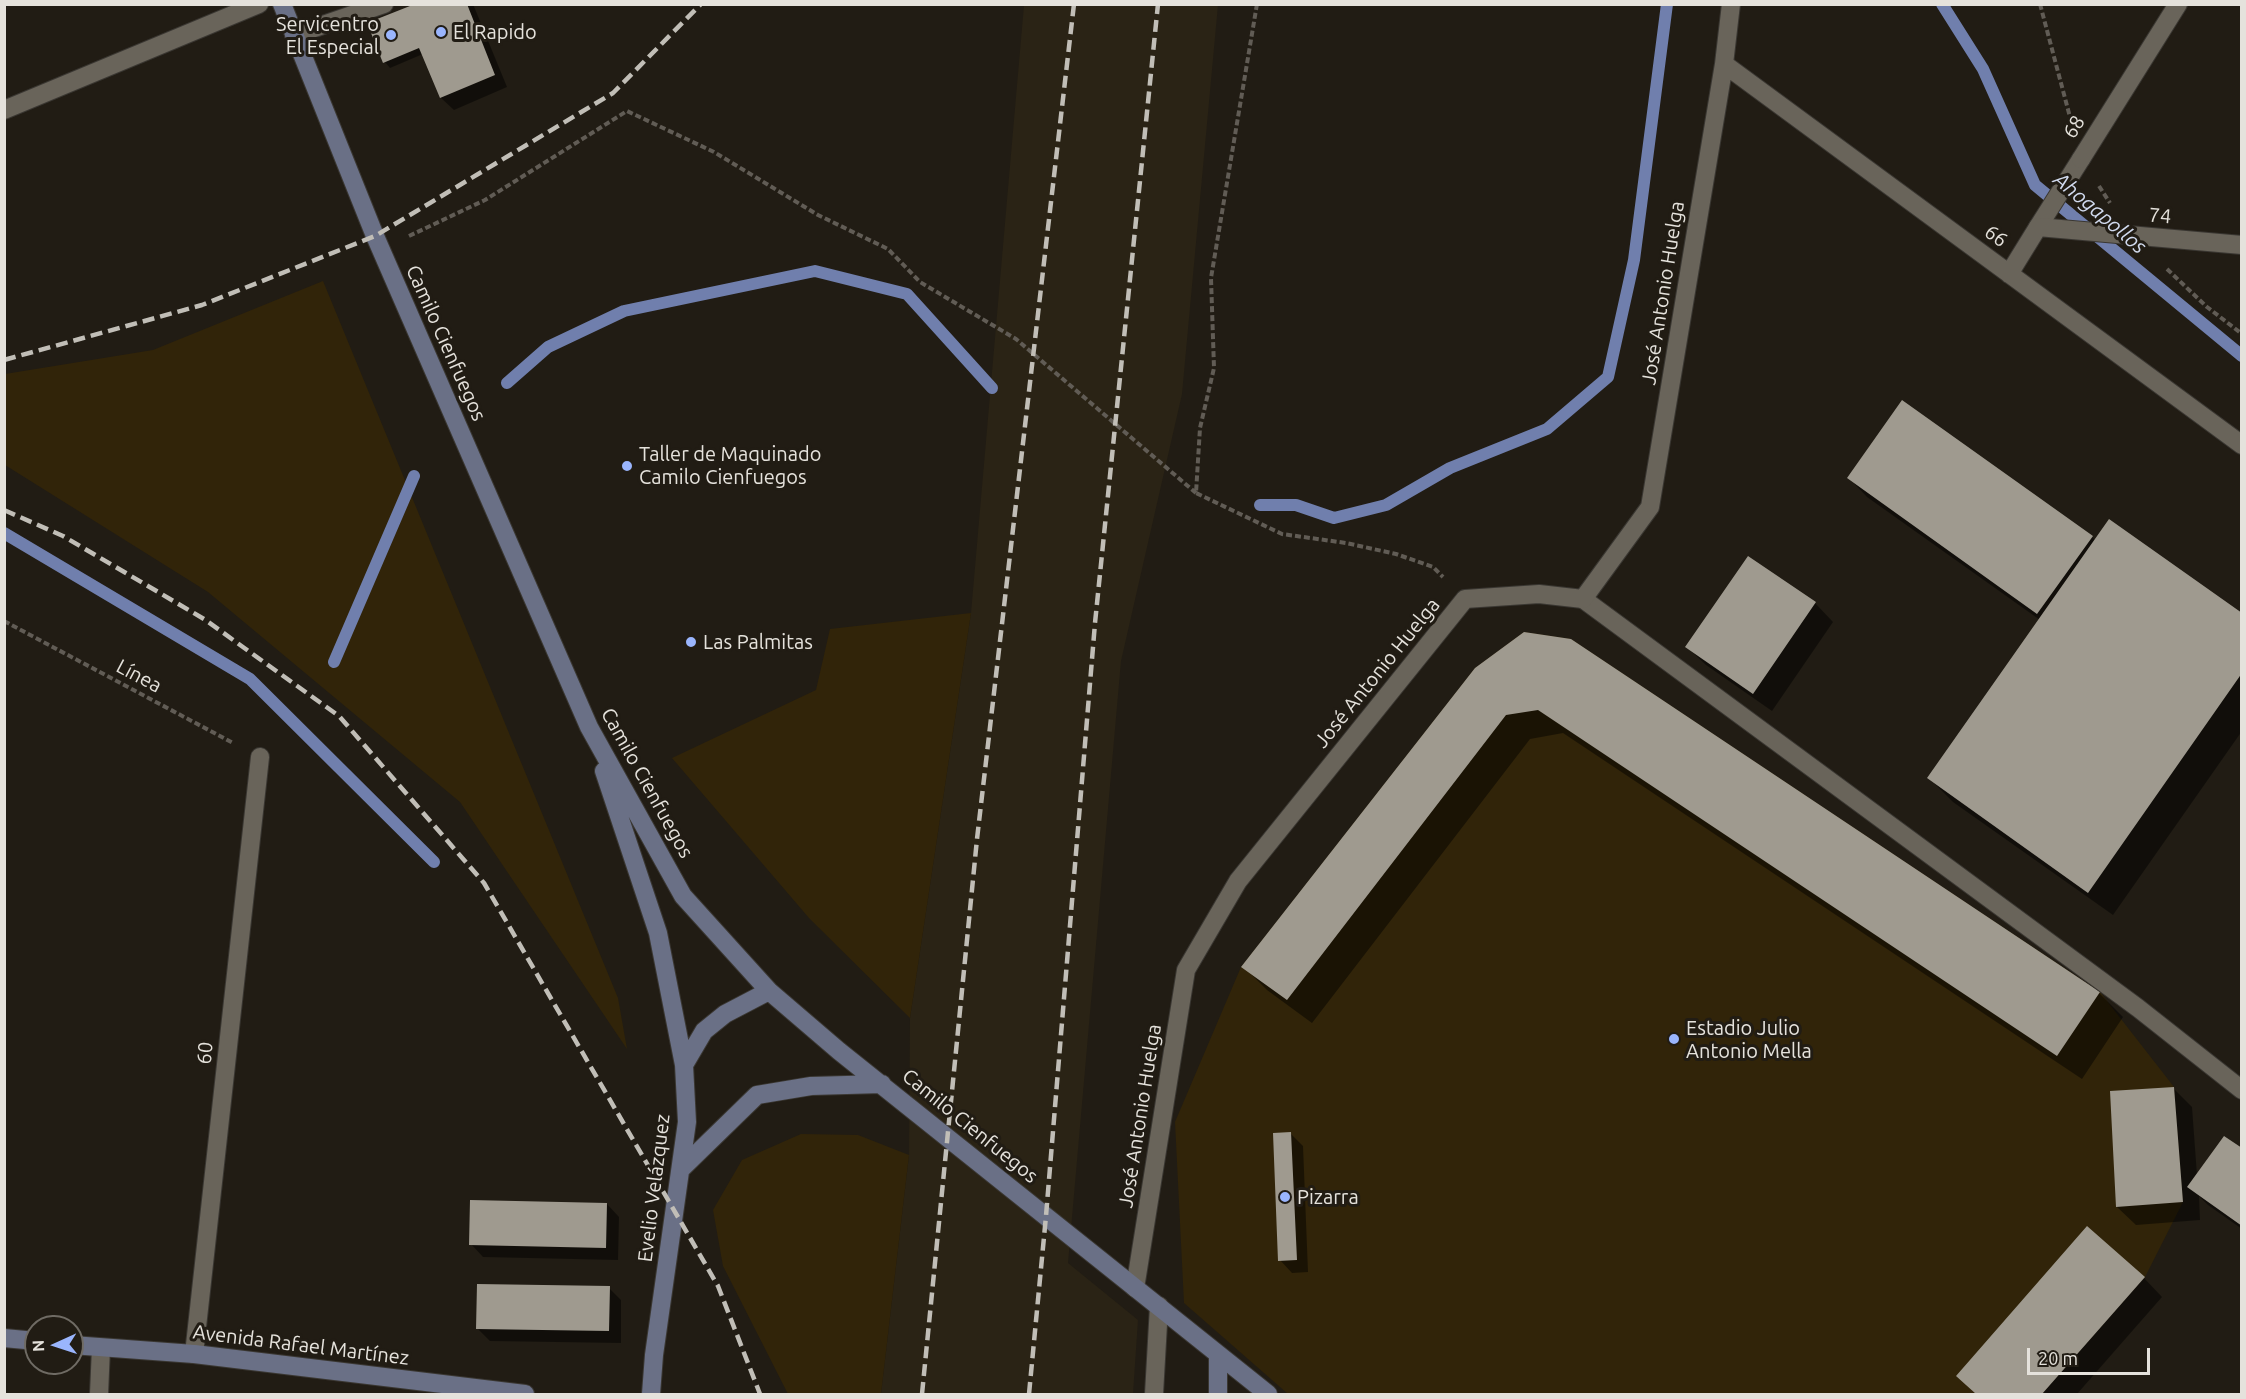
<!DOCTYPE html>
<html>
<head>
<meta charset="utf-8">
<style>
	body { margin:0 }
	#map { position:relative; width:2246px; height:1399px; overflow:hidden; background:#211c14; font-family:Ubuntu,sans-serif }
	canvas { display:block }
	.frame { position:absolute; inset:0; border:6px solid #e5e2dc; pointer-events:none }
	.north { position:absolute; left:24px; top:1315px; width:60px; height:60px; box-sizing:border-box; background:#211c14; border:2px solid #6f6b64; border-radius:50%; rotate:267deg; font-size:16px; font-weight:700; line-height:24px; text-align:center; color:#e5e2dc }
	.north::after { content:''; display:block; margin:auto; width:21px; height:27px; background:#9ab5fd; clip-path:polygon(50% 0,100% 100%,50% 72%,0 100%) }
	.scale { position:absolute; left:2027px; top:1348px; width:123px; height:27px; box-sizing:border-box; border:3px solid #e5e2dc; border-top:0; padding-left:8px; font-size:18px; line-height:21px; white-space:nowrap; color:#e5e2dc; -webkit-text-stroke:4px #211c14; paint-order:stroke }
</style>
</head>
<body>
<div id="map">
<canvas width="2246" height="1399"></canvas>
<div class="frame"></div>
<div class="north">N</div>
<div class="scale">20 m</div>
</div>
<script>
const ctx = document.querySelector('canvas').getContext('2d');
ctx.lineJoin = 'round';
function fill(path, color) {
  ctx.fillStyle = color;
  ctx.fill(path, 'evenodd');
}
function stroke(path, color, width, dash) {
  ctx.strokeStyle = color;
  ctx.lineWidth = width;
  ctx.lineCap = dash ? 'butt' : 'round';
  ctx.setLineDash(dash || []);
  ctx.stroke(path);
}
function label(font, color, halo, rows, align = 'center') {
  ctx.font = font + ' Ubuntu,sans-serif';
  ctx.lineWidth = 6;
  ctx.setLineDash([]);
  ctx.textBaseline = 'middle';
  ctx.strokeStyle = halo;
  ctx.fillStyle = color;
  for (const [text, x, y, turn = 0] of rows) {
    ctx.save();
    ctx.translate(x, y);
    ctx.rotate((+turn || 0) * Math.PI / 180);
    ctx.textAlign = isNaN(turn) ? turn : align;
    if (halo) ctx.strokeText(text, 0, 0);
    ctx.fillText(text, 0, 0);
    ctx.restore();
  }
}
const built = new Path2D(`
	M1024 5H1218L1182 394 1121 661 1068 1263 1138 1320 1133 1394H881L909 1155 910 1018 971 613Z`);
const green = new Path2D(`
	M323 281 618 998 627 1049 460 802 208 592 5 465V374L153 350Z
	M971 613 910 1018 809 918 672 758 816 690 830 629Z
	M1524 632 1571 639 2100 992 2174 1087 2183 1202 2145 1277 2042 1394H1288L1184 1303 1175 1122 1241 967 1475 668Z
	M801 1134 858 1135 909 1155 881 1394H788L723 1266 713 1210 742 1160Z`);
const shadow = new Path2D(`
	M419 4H473L507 87 454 110 441 98 423 54 390 68 385 62Z
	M1849 478 2092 537 2096 541 2242 615V731L2113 915 1953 802 1929 778 2040 620 1867 497Z
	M1815 603 1833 622 1772 711 1706 665 1687 647Z
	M1525 634 2099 993 2123 1017 2082 1079 1563 733 1530 739 1312 1023 1267 990 1243 966Z
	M2174 1089 2192 1107 2197 1175 2242 1150V1229L2208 1205 2199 1196 2200 1220 2136 1225 2117 1207Z
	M1291 1134 1303 1146 1308 1272 1292 1273 1280 1260Z
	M607 1204 619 1217 618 1260 483 1257 471 1244Z
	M2144 1278 2162 1297 2077 1394H1976L1958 1376Z
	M609 1288 621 1300V1343L490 1341 478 1329Z`);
const stream = new Path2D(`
	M1942 4 1983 69 2035 185 2242 356
	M507 383 548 347 624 311 815 271 907 294 992 388
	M1260 505H1296L1334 518 1386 505 1450 468 1547 429 1608 377 1634 260 1667 4
	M4 533 250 679 434 862
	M334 662 414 476`);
const building = new Path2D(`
	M415 4H467L495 75 440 98 419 48 383 63 367 23Z
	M1902 400 2093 536 2037 614 1847 478Z
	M2109 519 2242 613V673L2088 893 1927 778Z
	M1748 556 1816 602 1753 694 1685 647Z
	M1524 632 1571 639 2100 992 2057 1056 1538 710 1506 715 1287 1000 1241 967 1475 668Z
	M2174 1087 2183 1202 2116 1207 2110 1091Z
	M1291 1132 1297 1260 1278 1261 1273 1133Z
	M2224 1136 2242 1148V1226L2187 1187Z
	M470 1200 607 1203 606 1248 469 1245Z
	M2087 1226 2145 1277 2042 1394H1976L1956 1376Z
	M477 1284 610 1286 609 1331 476 1329Z`);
const path = new Path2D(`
	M1257 4 1211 278 1214 368 1200 428 1196 493 1282 534 1346 543 1396 554 1433 567 1443 577
	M2040 4 2070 117
	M2099 186 2110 203
	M409 236 485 200 627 111 714 152 818 215 888 249 920 282 1016 339 1196 493
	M2167 269 2207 307 2242 334
	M4 621 233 743`);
const lane = new Path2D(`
	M294 35 384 4
	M4 110 259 4
	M2038 227 2081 159
	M1583 599 2138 1008 2242 1090
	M194 1354 260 757
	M99 1394 101 1348
	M1154 1394 1159 1306`);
const street = new Path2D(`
	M1724 64 2242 445
	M2081 159 2178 4
	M2009 274 2038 227 2242 245
	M1135 1288 1186 970 1238 881 1465 599 1539 594 1583 599 1650 507 1724 64 1731 4`);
const secondary = new Path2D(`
	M282 4 375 236 589 727 683 896 769 991 839 1051 1268 1394
	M604 771 658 933 684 1065 687 1122 654 1355 651 1394
	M684 1065 704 1031 725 1014 769 991
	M681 1169 757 1095 811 1086 882 1084
	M4 1338 36 1341
	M72 1345 194 1354 525 1394
	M1218 1394V1355`);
const rail = new Path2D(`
	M4 360 202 305 375 236 613 93 701 4
	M4 510 63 536 204 619 339 716 484 883 718 1286 760 1394
	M922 1394 977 839 1074 4
	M1029 1394 1046 1216 1095 623 1158 4`);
const markers = [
	[441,32,6,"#9ab5fd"],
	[391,35,6,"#9ab5fd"],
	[627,466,6,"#9ab5fd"],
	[691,642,6,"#9ab5fd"],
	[1674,1039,6,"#9ab5fd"],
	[1285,1197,6,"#9ab5fd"]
];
const poiNames = [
	["Servicentro",379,24,"right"],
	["El Especial",379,47,"right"],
	["El Rapido",453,32],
	["Taller de Maquinado",639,454],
	["Camilo Cienfuegos",639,477],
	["Las Palmitas",703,642],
	["Estadio Julio",1686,1028],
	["Antonio Mella",1686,1051],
	["Pizarra",1297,1197]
];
const streetNames = [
	["68",2074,127,-58],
	["74",2160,216,5],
	["66",1996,236,36],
	["José Antonio Huelga",1663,293,-81],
	["Camilo Cienfuegos",446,343,66],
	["José Antonio Huelga",1377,673,-51],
	["Línea",139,676,28],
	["Camilo Cienfuegos",647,783,61],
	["60",205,1053,-84],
	["José Antonio Huelga",1140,1116,-81],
	["Camilo Cienfuegos",970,1126,39],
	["Evelio Velázquez",654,1188,-83],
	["Avenida Rafael Martínez",301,1345,7]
];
const waterNames = [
	["Ahogapollos",2100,213,40]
];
fill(built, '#2a2315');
fill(green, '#312409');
fill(shadow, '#0007');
stroke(stream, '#707fad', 12);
fill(building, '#9f9a8f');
stroke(lane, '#3a3732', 20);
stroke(street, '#3a3732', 20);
stroke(secondary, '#3a3732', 20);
stroke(path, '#615c55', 4, [6, 3]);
stroke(lane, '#69645a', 18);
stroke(street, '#69645a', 18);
stroke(secondary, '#6a7086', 18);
stroke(rail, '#c1beb7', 4.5, [12, 6]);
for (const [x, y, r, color] of markers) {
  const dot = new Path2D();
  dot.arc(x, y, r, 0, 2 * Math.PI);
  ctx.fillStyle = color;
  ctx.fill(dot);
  stroke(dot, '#211c14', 2);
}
label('20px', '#e5e2dc', '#211c14', poiNames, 'left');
label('20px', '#e5e2dc', '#211c14', streetNames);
label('italic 21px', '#d1daee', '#211c14', waterNames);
</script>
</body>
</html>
